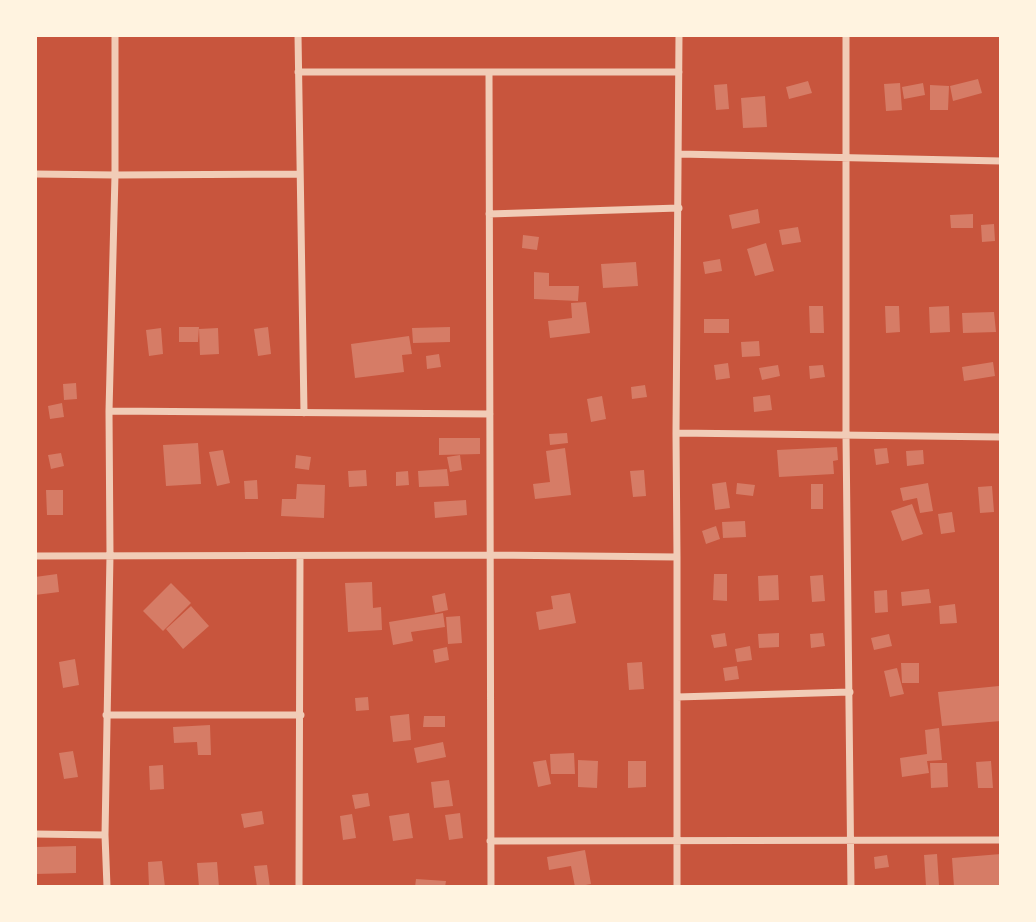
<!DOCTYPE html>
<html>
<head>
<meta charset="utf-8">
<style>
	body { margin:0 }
	#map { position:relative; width:1036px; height:922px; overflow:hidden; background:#c8553d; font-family:"Nunito Sans",sans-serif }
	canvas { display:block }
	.frame { position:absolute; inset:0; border:37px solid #fff3e0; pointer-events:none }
</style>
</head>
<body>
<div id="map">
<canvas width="1036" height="922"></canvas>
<div class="frame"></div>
</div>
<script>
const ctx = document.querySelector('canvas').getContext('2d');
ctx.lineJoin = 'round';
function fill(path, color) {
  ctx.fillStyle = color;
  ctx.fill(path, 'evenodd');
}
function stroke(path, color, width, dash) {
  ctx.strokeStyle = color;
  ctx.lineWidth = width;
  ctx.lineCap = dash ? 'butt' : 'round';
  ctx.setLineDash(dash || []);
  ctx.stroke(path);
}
const building = new Path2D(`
	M978 79 982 93 953 101 950 86Z
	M808 81 812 93 789 99 786 87Z
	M900 83 902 110 886 111 884 84Z
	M923 83 925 95 904 99 902 87Z
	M727 84 729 109 716 110 714 85Z
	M930 85 949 86 948 110H930Z
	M765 96 767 127 743 128 741 98Z
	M758 209 760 223 732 229 729 215Z
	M973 214V228H951L950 215Z
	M994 224 995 241 982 242 981 225Z
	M798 227 801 242 782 245 779 230Z
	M523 235 539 237 537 250 522 248Z
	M766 243 774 271 755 276 747 249Z
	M720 259 722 271 705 274 703 262Z
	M636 262 638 286 603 288 601 264Z
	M534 272 549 273V286H579L578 301 534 299Z
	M586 302 590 333 550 338 548 321 572 318 571 303Z
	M809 306H823L824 333H810Z
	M885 306H899L900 332 886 333Z
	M949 306 950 332 930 333 929 307Z
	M994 312 996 332 963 333 962 313Z
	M704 319H729V333H704Z
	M179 327H199L198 342H179Z
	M268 327 271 354 258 356 254 329Z
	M450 327V342L413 343 412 328Z
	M161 328 163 354 149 356 146 330Z
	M218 328 219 354 200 355 199 329Z
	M409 336 412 354 402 355 404 372 355 378 351 344Z
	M759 341 760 356 742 357 741 342Z
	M439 354 441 367 427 369 426 356Z
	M993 362 995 376 964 381 962 367Z
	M728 363 730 378 716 380 714 365Z
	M778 365 780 376 762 380 759 368Z
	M823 365 825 377 810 379 809 366Z
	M76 383 77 399 64 400 63 384Z
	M645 385 647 397 632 399 631 387Z
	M770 395 772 410 754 412 753 397Z
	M602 396 606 419 591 422 587 399Z
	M62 403 64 417 50 419 48 406Z
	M567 433 568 443 550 445 549 434Z
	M439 438H480V454L439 455Z
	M198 443 201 484 166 486 163 445Z
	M837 447 838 460 833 461 834 474 779 477 777 450Z
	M565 448 571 495 535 499 533 484 550 482 546 451Z
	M887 448 889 463 876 465 874 449Z
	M223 450 230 483 217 486 209 452Z
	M923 450 924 464 907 466 906 451Z
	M61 453 64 466 51 469 48 455Z
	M296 455 311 457 309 470 295 468Z
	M460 455 462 470 450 472 447 457Z
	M447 469 449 486 419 487 418 471Z
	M366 470 367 486 349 487 348 471Z
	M644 470 646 496 633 497 630 471Z
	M408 471 409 485 396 486V472Z
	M257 480 258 499H245L244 481Z
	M726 482 730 508 715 510 712 484Z
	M737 483 755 485 753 496 736 494Z
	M928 483 933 511 920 513 917 498 903 501 900 488Z
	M297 484 325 485 324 518 281 516 282 499H296Z
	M811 484H823V509H811Z
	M992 486 994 512 980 513 978 487Z
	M46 490H63V515H47Z
	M466 500 467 515 435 518 434 502Z
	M912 504 923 534 902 541 891 511Z
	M952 512 955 532 941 534 938 514Z
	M745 521 746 537 723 538 722 522Z
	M716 526 720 539 706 544 702 531Z
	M57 574 59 592 35 595V577Z
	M714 574H727V601L713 600Z
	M778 575 779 600 759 601 758 576Z
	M823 575 825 601 812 602 810 576Z
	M372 582 373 608 381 607 382 630 348 632 345 583Z
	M171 583 191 603 163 631 143 611Z
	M929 589 931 603 902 606 901 592Z
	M887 590 888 612 875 613 874 591Z
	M445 593 448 610 435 613 432 596Z
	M570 593 576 623 539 630 536 612 553 609 551 596Z
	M955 604 957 623 940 624 939 606Z
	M191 606 209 626 183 649 166 629Z
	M443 613 445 627 411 632 413 641 393 645 389 622Z
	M460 616 462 643 448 644 446 617Z
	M725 633 727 646 714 648 711 635Z
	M779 633V647L759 648 758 634Z
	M823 633 825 646 811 648 810 634Z
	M889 634 892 646 874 650 871 638Z
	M750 646 752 660 737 662 735 649Z
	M447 647 449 660 435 663 433 650Z
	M75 659 79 685 63 688 59 662Z
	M642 662 644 689 629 690 627 663Z
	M901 663H919V683H902Z
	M737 666 739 679 725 681 723 668Z
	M897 668 904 694 890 697 884 671Z
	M999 686 1001 721 942 726 938 692Z
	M368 697 369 710 356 711 355 698Z
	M409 714 411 740 393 742 390 716Z
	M424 716H445V727H423Z
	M210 725 211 755H198L197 742 174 743 173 727Z
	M939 728 942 760 927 761 929 773 902 777 900 758 927 754 925 730Z
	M443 742 446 757 417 763 414 748Z
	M73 751 78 777 64 779 59 753Z
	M574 753 575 774H551L550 754Z
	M546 760 551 784 538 787 533 762Z
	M578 760 598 761 597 788 578 787Z
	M628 761H646V787L628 788Z
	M991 761 993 788H978L976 762Z
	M930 763H947L948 787 931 788Z
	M163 765 164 789 150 790 149 766Z
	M449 780 453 806 434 808 431 782Z
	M368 793 370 806 355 809 352 795Z
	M262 811 264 824 244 828 241 814Z
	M409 813 413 838 393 841 389 816Z
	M460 813 463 838 449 840 445 815Z
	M352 814 356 838 343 840 340 816Z
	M76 846V873L35 874V847Z
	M585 850 591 884 575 887 571 866 549 870 547 857Z
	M937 854 939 885 926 886 924 855Z
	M1001 854V887H954L952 858Z
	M887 855 889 867 875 869 874 857Z
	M162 861 165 887H149L148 862Z
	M217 862 219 887H199L197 863Z
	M267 865 270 887H257L254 866Z
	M416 879 446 881 445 887H415Z`);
const minor = new Path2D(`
	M298 35 304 413
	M846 35V435L851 887
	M298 72H679
	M489 72 491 887
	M679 154 1001 161
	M35 174 115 175 300 174
	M489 214 679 208
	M109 411 490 414
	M676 433 1001 437
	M35 556 490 555 677 557
	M677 697 850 692
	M106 715H301
	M35 834 105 835
	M490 841 1001 840
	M107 887 105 835 110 555 109 411 115 175V35
	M299 887 300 556
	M677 887V557L676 433 679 35`);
fill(building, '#d67c66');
stroke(minor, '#f1ccb7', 7);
</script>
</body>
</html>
